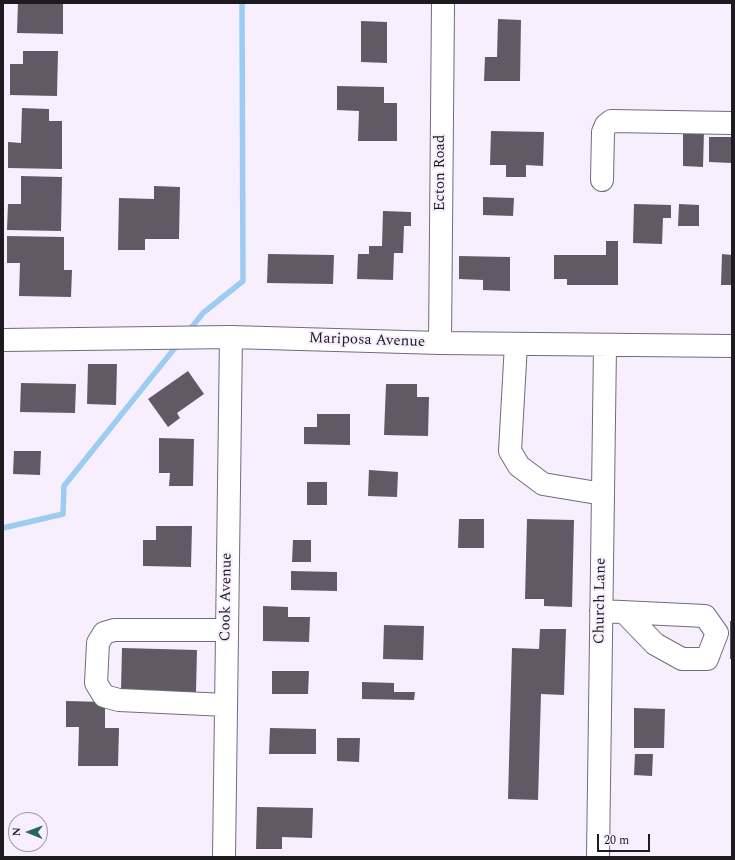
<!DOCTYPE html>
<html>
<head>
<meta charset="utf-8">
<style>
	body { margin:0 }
	#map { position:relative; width:735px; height:860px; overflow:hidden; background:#f7effd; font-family:Spectral,serif }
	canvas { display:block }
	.frame { position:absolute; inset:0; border:4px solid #1e1b20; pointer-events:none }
	.north { position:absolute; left:8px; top:812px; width:40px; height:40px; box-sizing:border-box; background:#f7effd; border:1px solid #a09aa5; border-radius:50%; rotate:271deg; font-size:11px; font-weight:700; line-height:16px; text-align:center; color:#1e1b20 }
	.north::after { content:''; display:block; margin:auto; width:14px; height:18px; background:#22695f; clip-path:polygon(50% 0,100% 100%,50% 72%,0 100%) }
	.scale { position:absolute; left:597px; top:834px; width:53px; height:18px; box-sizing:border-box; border:2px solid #1e1b20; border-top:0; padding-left:5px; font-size:12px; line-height:14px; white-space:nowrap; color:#1e1b20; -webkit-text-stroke:3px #f7effd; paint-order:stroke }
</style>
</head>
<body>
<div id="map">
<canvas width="735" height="860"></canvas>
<div class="frame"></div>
<div class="north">N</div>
<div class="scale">20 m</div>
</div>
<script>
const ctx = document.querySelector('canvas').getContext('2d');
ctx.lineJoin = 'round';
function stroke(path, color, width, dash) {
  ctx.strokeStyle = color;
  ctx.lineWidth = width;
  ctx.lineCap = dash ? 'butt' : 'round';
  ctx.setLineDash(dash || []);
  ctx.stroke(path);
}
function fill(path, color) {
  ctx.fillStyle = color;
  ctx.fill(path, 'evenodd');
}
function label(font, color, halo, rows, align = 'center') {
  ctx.font = font + ' Spectral,serif';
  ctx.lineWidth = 4;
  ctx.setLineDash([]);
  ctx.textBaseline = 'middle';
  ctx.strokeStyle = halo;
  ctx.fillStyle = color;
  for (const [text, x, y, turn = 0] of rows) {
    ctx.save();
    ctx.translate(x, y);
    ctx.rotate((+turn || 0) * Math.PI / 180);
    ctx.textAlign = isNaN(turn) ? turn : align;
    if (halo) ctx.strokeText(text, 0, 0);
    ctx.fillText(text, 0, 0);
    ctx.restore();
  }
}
const stream = new Path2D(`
	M188 332 203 313 243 281 242 3
	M3 528 63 514 64 486 178 344`);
const building = new Path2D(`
	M18 3H63V34L17 33Z
	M498 19 521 20 520 81H484L485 57H497Z
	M361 21 387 22V63L361 62Z
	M23 51H58L57 96 10 95V64H23Z
	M337 86 384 87V103H397V141H358L359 111 337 110Z
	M22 108 49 109V121H62V169L8 168V142L21 143Z
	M491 131 544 132 543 166 526 165V177H506V165H490Z
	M683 131H704L703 167 683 166Z
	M709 137H732V163L709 162Z
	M21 176 62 177 61 231 7 230 8 204H21Z
	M154 186 180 187 179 239H145V250H118L119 198 154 199Z
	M483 197 514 198 513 216 483 215Z
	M634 204 671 205V218H663L662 244 633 243Z
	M679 204 699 205V226H678Z
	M383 211 411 212V226H404L403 253H394L393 280 357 279 358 254H369V246H382Z
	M7 236 64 237V270H72L71 297 19 296 20 263H7Z
	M606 241H618V285H567V279H554V255H606Z
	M268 254 334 255 333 284 267 283Z
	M722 254 732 255V285H721Z
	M459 256 510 257V291L483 290V280L459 279Z
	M88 364H117L116 405 87 404Z
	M188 371 204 394 177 413 180 418 168 427 148 399Z
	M21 383 76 384 75 413 20 412Z
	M386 384H417V397H429L428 436 384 435Z
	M317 414H350V445L304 444V427H317Z
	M159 438 194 439 193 486H169L170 473H159Z
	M14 451H41L40 475 13 474Z
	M369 470 398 472 397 497 368 496Z
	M307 482H327V505H307Z
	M459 519H484V548H458Z
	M527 519 574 520 572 607 544 606V599H525Z
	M156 526H192L191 567 143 566V540H156Z
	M293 540H311V562H292Z
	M291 571 337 572V591L291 590Z
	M263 606 288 607V617H310L309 642 263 641Z
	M730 621H732V659H730Z
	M384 625 424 626 423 660 383 659Z
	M540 629H566L564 695 541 694 538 800 508 799 512 648 539 649Z
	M122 648 197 650 196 692 121 690Z
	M272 671H309L308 694H272Z
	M362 682 394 683V692H415L414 700 362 699Z
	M66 701 105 702V728H119L118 766H78L79 727H66Z
	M634 708 665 709 664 748H634Z
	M270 728 316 729V754H269Z
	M337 738H360L359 762 337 761Z
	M635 754H653L652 776 634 775Z
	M257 807 313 808 312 838 282 837V849H256Z`);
const minor = new Path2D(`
	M602 180 603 132 606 125 611 121 732 123
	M3 340 231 337 440 343 732 346
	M440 343 443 3
	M516 344 510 451 519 466 543 484 603 494
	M601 611 705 616 717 633 707 659H682L655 644 625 613
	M226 705 119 700 104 696 96 683 98 643 104 633 114 630H227
	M224 857 231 337
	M598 857 605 346`);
const streetNames = [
	["Ecton Road",441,173,-90],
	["Mariposa Avenue",367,341,2],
	["Cook Avenue",227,597,-89],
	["Church Lane",601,601,-89]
];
stroke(stream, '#9cccf2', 5.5);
fill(building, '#615964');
stroke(minor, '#726c78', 24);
stroke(minor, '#fff', 22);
label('15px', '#1e1b20', '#f7effd', streetNames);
</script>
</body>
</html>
